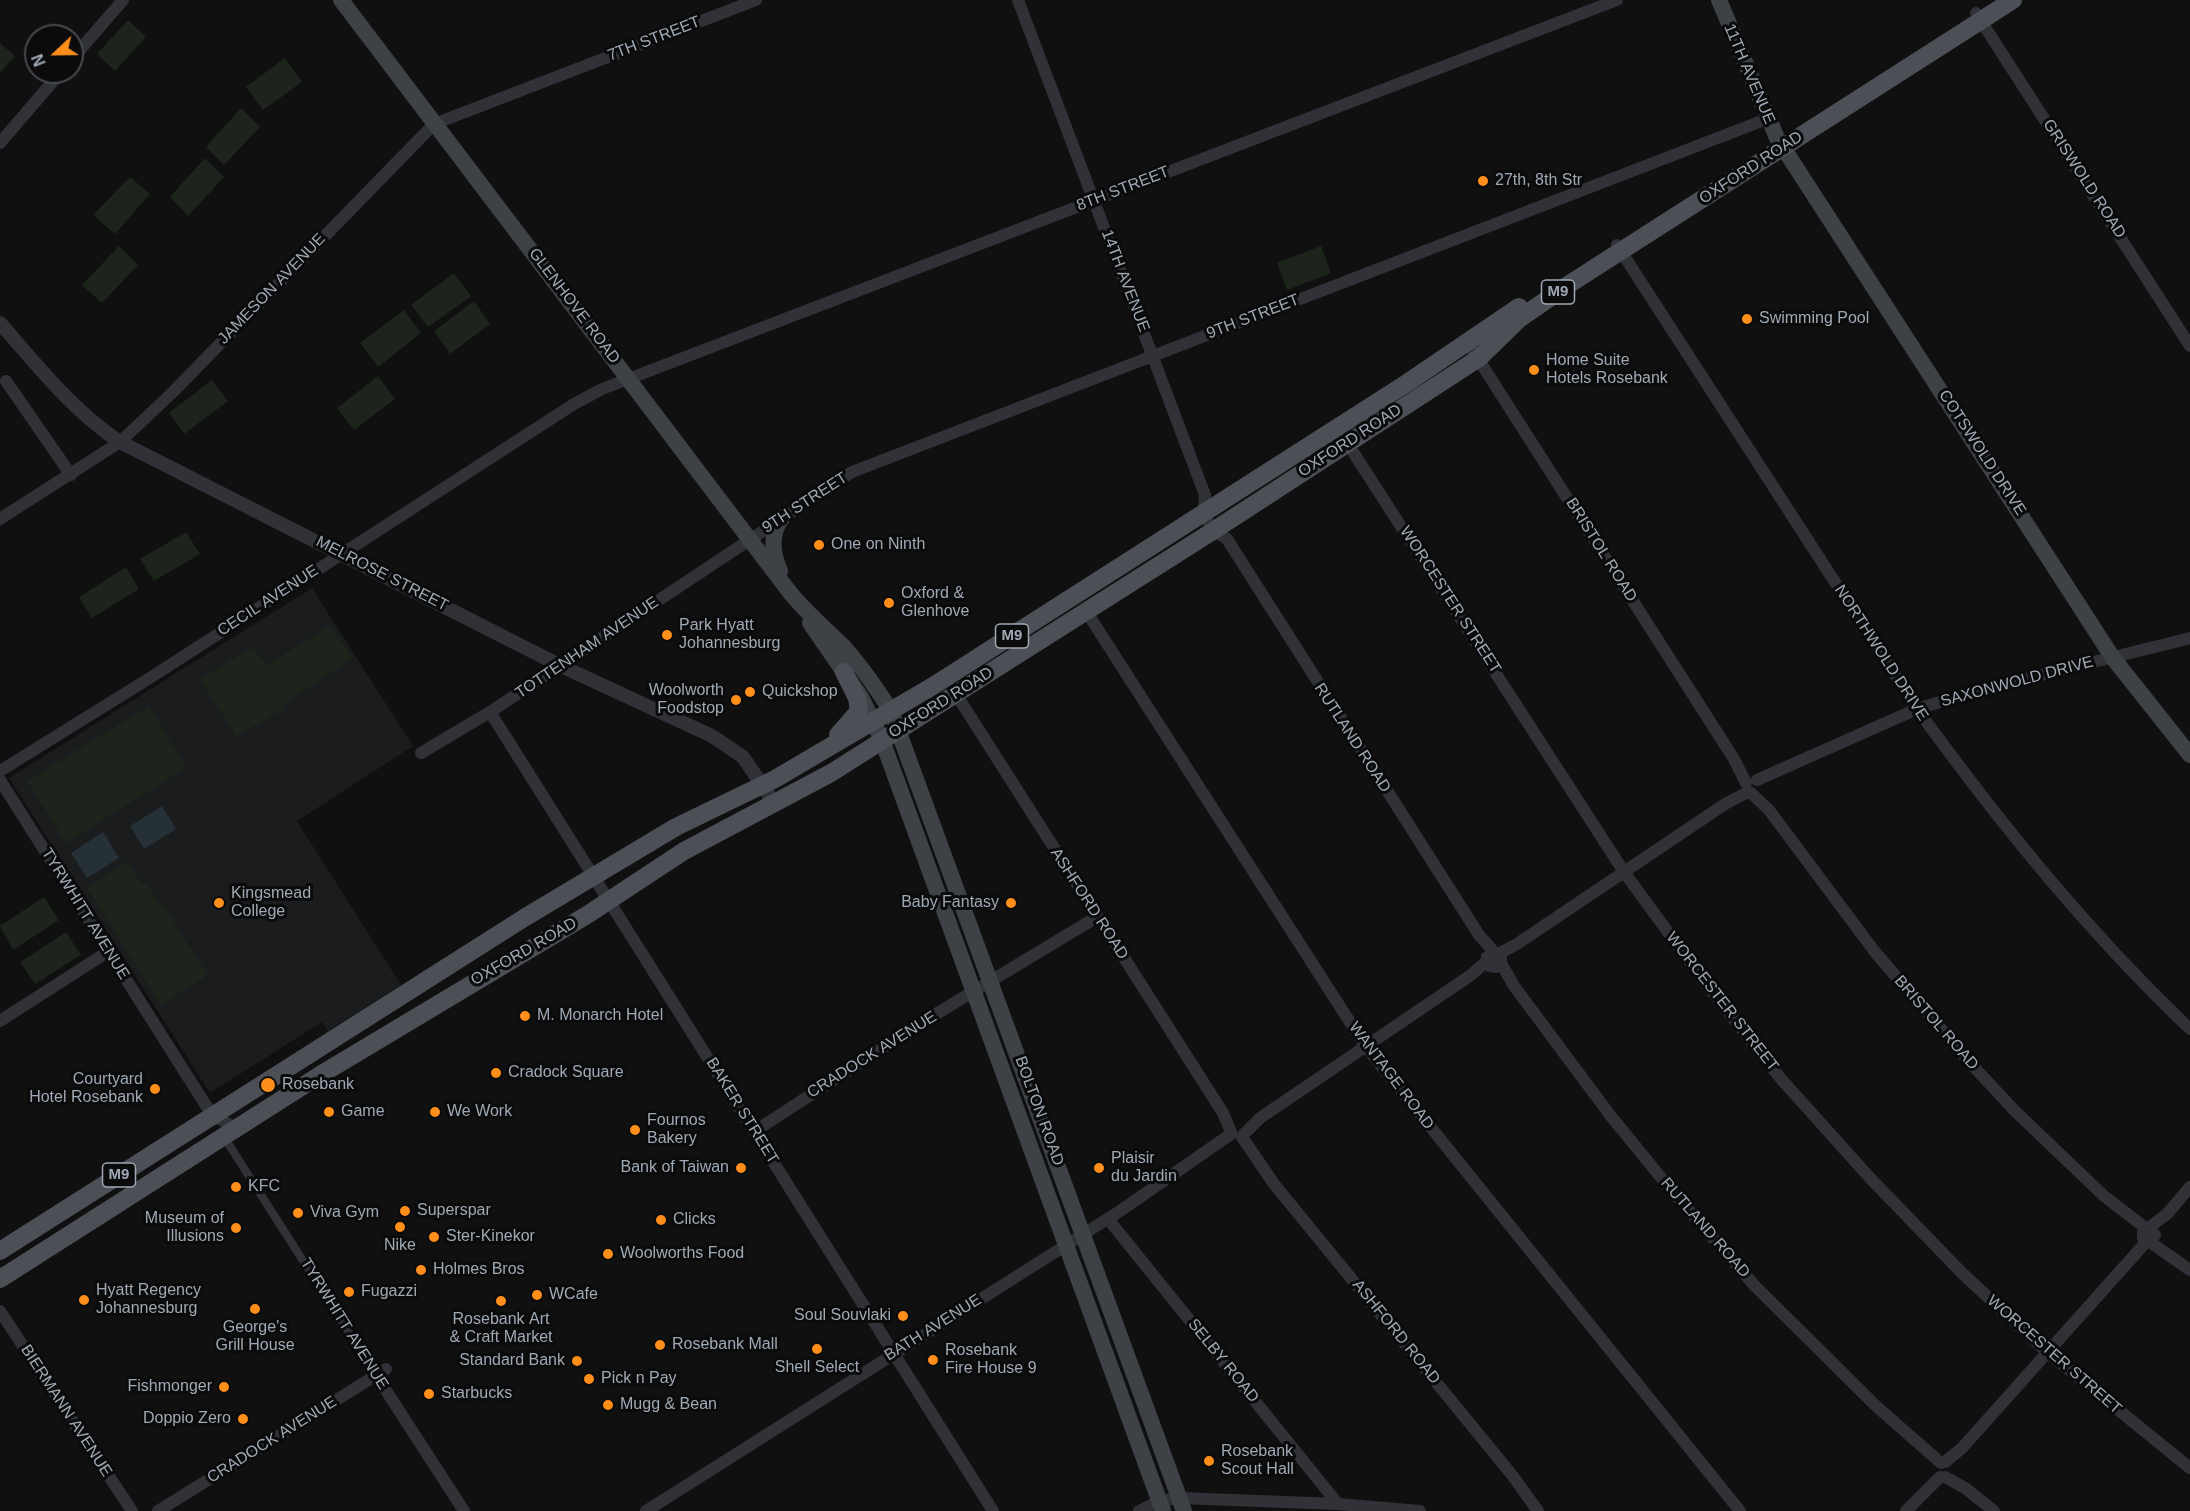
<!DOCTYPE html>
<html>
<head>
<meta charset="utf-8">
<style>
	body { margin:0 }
	#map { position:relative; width:2190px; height:1511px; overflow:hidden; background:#101011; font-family:Arial,sans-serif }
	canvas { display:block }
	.north { position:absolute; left:24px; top:24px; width:60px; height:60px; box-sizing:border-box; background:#0b0b0c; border:2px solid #464a4f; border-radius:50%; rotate:248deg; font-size:16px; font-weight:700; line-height:24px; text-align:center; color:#9fa9b4 }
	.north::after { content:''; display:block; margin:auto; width:21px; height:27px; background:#ff8e1a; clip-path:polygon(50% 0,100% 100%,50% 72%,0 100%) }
</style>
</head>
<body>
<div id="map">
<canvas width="2190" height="1511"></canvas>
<div class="north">N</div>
</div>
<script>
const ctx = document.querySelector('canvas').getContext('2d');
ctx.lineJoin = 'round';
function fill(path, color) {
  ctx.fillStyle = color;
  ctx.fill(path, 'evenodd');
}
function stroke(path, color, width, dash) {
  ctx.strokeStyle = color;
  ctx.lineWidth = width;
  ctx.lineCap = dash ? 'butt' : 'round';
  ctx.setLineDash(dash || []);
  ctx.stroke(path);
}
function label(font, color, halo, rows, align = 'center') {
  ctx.font = font + ' Arial,sans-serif';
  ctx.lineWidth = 6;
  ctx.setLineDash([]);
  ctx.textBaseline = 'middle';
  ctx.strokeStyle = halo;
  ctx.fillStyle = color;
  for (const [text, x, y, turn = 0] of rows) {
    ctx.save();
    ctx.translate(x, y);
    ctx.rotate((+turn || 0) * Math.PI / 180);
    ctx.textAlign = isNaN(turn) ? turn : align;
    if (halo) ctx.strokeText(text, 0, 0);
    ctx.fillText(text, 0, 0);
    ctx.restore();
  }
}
const built = new Path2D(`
	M312 588 413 746 297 821 401 985 328 1031 322 1022 210 1093 9 778Z`);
const green = new Path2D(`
	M128 20 146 37 115 71 97 54Z
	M0 43 15 56 0 73Z
	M285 58 302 82 263 110 246 87Z
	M241 108 260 127 224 165 206 147Z
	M205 158 224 177 188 216 170 197Z
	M130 177 150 194 115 234 93 215Z
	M119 246 138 265 102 303 82 285Z
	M1321 246 1331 273 1287 290 1277 263Z
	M454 273 471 296 428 327 411 305Z
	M474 301 490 324 450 354 434 331Z
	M404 310 421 333 378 367 360 343Z
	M378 376 395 399 354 430 337 408Z
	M212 380 228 401 184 434 169 413Z
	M186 532 200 554 154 581 140 559Z
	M126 567 139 589 92 618 79 597Z
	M330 626 353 658 282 705 284 709 236 736 200 679 252 647 266 665Z
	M149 706 186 768 66 843 27 781Z
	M127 861 142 884 146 882 161 906 163 905 208 975 161 1005 87 888Z
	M44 897 59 920 13 950 0 926Z
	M66 932 81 955 35 984 20 962Z`);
const water = new Path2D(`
	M162 806 176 829 144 849 130 826Z
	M103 832 119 858 87 878 71 853Z`);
const pedestrian = new Path2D(`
	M224 1137 376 1375`);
const minor = new Path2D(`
	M1018 0 1205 495C1202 517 1208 528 1227 539
	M1976 13 2190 346
	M72 59 123 0
	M0 143 61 72
	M1617 245 1917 709C2000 823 2087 931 2190 1029
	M1468 343 1734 759 1746 783
	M6 381 71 475
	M1353 452 1624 872 1706 984 1782 1080 1870 1178 1962 1273 2046 1351 2190 1468
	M0 519 120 442 173 392 434 124 756 0
	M1227 539 1479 935 1495 953
	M1086 611 1366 1047 1740 1511
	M956 694 1223 1113 1231 1132
	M490 712 993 1511
	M421 753 490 712 852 472 1767 119
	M0 771 153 676 574 404 602 389 1617 0
	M0 780 212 1115 236 1128
	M1757 780 1917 709 1973 692 2190 638
	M1751 793 1769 810 1875 952 1973 1066 2015 1111 2104 1196 2147 1229
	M1498 954 1517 944 1725 804 1748 792
	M1501 963 1496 967 1490 966 1487 957 1495 953 1501 956V963L1514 986 1610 1115 1672 1191 1754 1285 1876 1406 1941 1463
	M0 1021 109 951
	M755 1131 926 1020 1097 917
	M1243 1135 1260 1118 1471 975 1487 961
	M1242 1137 1274 1184 1512 1475 1538 1511
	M1108 1219 1338 1504
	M2149 1229 2155 1235 2148 1242 2143 1238V1232L2167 1214 2190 1187
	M2150 1242 2190 1270
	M0 1311 132 1511
	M376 1375 464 1511
	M1945 1462 1962 1448 2147 1241
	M1945 1477 1965 1488 1994 1511
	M158 1511 386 1369
	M646 1511 1120 1211 1231 1134
	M1139 1511 1159 1501 1180 1498 1338 1504 1420 1511
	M1906 1511 1940 1477`);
const tertiary = new Path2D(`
	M0 323C37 365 73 411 120 442L561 666 712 736 743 757 775 804`);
const secondary = new Path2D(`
	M341 0 788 590C805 612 825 628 844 647 862 667 877 689 891 711L1184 1511
	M1719 0 1777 138 2113 658 2190 755
	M780 571C772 552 769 532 784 516
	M810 623 861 697 882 740 1163 1511`);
const primary = new Path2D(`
	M838 735 859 711 857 698 844 672
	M0 1251 524 918 676 827 775 779 933 686 1407 383 1519 307
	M0 1279 320 1075 587 915 684 851 831 773 1213 531 1479 358 1519 319 1571 283 2013 0`);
const markers = [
	[1483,181,6,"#ff8e1a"],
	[1747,319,6,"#ff8e1a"],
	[1534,370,6,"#ff8e1a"],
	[819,545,6,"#ff8e1a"],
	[889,603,6,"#ff8e1a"],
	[667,635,6,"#ff8e1a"],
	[750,692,6,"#ff8e1a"],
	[736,700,6,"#ff8e1a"],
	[219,903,6,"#ff8e1a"],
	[1011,903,6,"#ff8e1a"],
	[525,1016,6,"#ff8e1a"],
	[496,1073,6,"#ff8e1a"],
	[268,1085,8,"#ff8e1a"],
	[155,1089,6,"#ff8e1a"],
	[329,1112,6,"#ff8e1a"],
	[435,1112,6,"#ff8e1a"],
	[635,1130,6,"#ff8e1a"],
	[741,1168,6,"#ff8e1a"],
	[1099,1168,6,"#ff8e1a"],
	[236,1187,6,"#ff8e1a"],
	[405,1211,6,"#ff8e1a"],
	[298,1213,6,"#ff8e1a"],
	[661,1220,6,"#ff8e1a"],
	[400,1227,6,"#ff8e1a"],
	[236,1228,6,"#ff8e1a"],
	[434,1237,6,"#ff8e1a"],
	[608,1254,6,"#ff8e1a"],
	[421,1270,6,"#ff8e1a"],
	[349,1292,6,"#ff8e1a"],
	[537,1295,6,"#ff8e1a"],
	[84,1300,6,"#ff8e1a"],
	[501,1301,6,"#ff8e1a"],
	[255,1309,6,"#ff8e1a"],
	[903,1316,6,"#ff8e1a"],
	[660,1345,6,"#ff8e1a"],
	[817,1349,6,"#ff8e1a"],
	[933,1360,6,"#ff8e1a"],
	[577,1361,6,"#ff8e1a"],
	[589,1379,6,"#ff8e1a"],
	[224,1387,6,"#ff8e1a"],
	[429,1394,6,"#ff8e1a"],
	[608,1405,6,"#ff8e1a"],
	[243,1419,6,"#ff8e1a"],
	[1209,1461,6,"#ff8e1a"]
];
const shields = [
	[1558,292,33],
	[1012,636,33],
	[119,1175,33]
];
const shieldNames = [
	["M9",1558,292],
	["M9",1012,636],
	["M9",119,1175]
];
const streetNames = [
	["7TH STREET",654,39,-21],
	["11TH AVENUE",1749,74,67],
	["OXFORD ROAD",1751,168,-33],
	["GRISWOLD ROAD",2084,179,57],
	["8TH STREET",1123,189,-21],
	["14TH AVENUE",1125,281,69],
	["JAMESON AVENUE",272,289,-46],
	["GLENHOVE ROAD",574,306,53],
	["9TH STREET",1253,317,-21],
	["OXFORD ROAD",1350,441,-33],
	["COTSWOLD DRIVE",1982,453,57],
	["9TH STREET",805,503,-33],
	["BRISTOL ROAD",1601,550,58],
	["MELROSE STREET",382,574,27],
	["WORCESTER STREET",1450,600,57],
	["CECIL AVENUE",268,601,-33],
	["TOTTENHAM AVENUE",587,648,-34],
	["NORTHWOLD DRIVE",1881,653,57],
	["SAXONWOLD DRIVE",2017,682,-15],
	["OXFORD ROAD",941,703,-32],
	["RUTLAND ROAD",1352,738,57],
	["ASHFORD ROAD",1089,904,57],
	["TYRWHITT AVENUE",85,914,58],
	["OXFORD ROAD",524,952,-30],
	["WORCESTER STREET",1722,1002,52],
	["BRISTOL ROAD",1936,1023,49],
	["CRADOCK AVENUE",872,1055,-32],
	["WANTAGE ROAD",1391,1076,53],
	["BAKER STREET",742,1111,58],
	["BOLTON ROAD",1039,1111,70],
	["RUTLAND ROAD",1705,1228,49],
	["TYRWHITT AVENUE",344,1324,58],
	["BATH AVENUE",933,1328,-32],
	["ASHFORD ROAD",1396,1332,51],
	["WORCESTER STREET",2054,1355,41],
	["SELBY ROAD",1223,1361,51],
	["BIERMANN AVENUE",66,1411,57],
	["CRADOCK AVENUE",272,1440,-32]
];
const poiNames = [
	["27th, 8th Str",1495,181],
	["Swimming Pool",1759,319],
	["Home Suite",1546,361],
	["Hotels Rosebank",1546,379],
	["One on Ninth",831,545],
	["Oxford &",901,594],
	["Glenhove",901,612],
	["Park Hyatt",679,626],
	["Johannesburg",679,644],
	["Woolworth",724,691,"right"],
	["Foodstop",724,709,"right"],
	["Quickshop",762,692],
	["Kingsmead",231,894],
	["College",231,912],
	["Baby Fantasy",999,903,"right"],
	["M. Monarch Hotel",537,1016],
	["Cradock Square",508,1073],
	["Courtyard",143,1080,"right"],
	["Hotel Rosebank",143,1098,"right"],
	["Rosebank",282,1085],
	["Game",341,1112],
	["We Work",447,1112],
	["Fournos",647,1121],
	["Bakery",647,1139],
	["Plaisir",1111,1159],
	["du Jardin",1111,1177],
	["Bank of Taiwan",729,1168,"right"],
	["KFC",248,1187],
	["Superspar",417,1211],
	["Viva Gym",310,1213],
	["Museum of",224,1219,"right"],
	["Illusions",224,1237,"right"],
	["Clicks",673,1220],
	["Ster-Kinekor",446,1237],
	["Nike",400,1246,"center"],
	["Woolworths Food",620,1254],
	["Holmes Bros",433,1270],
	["Hyatt Regency",96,1291],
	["Johannesburg",96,1309],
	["Fugazzi",361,1292],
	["WCafe",549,1295],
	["Soul Souvlaki",891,1316,"right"],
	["Rosebank Art",501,1320,"center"],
	["& Craft Market",501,1338,"center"],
	["George's",255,1328,"center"],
	["Grill House",255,1346,"center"],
	["Rosebank Mall",672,1345],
	["Rosebank",945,1351],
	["Fire House 9",945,1369],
	["Standard Bank",565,1361,"right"],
	["Shell Select",817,1368,"center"],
	["Pick n Pay",601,1379],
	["Fishmonger",212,1387,"right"],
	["Starbucks",441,1394],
	["Mugg & Bean",620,1405],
	["Doppio Zero",231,1419,"right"],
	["Rosebank",1221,1452],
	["Scout Hall",1221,1470]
];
fill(built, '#1b1c1e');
fill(green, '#1c241c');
fill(water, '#253136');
stroke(pedestrian, '#303237', 8);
stroke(minor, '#303237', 12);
stroke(tertiary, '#303237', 14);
stroke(secondary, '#3e4247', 16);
stroke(primary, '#4c5056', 18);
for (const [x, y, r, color] of markers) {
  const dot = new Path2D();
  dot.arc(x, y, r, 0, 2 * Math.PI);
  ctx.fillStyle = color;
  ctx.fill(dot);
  stroke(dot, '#0b0b0c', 2);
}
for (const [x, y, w] of shields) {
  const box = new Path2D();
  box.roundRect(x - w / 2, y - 12, w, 24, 4.5);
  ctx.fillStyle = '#0b0b0c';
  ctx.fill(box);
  stroke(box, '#9fa9b4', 1.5);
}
label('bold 15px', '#9fa9b4', null, shieldNames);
label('16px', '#9fa9b4', '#0b0b0c', streetNames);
label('16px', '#9fa9b4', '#0b0b0c', poiNames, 'left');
</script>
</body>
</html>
